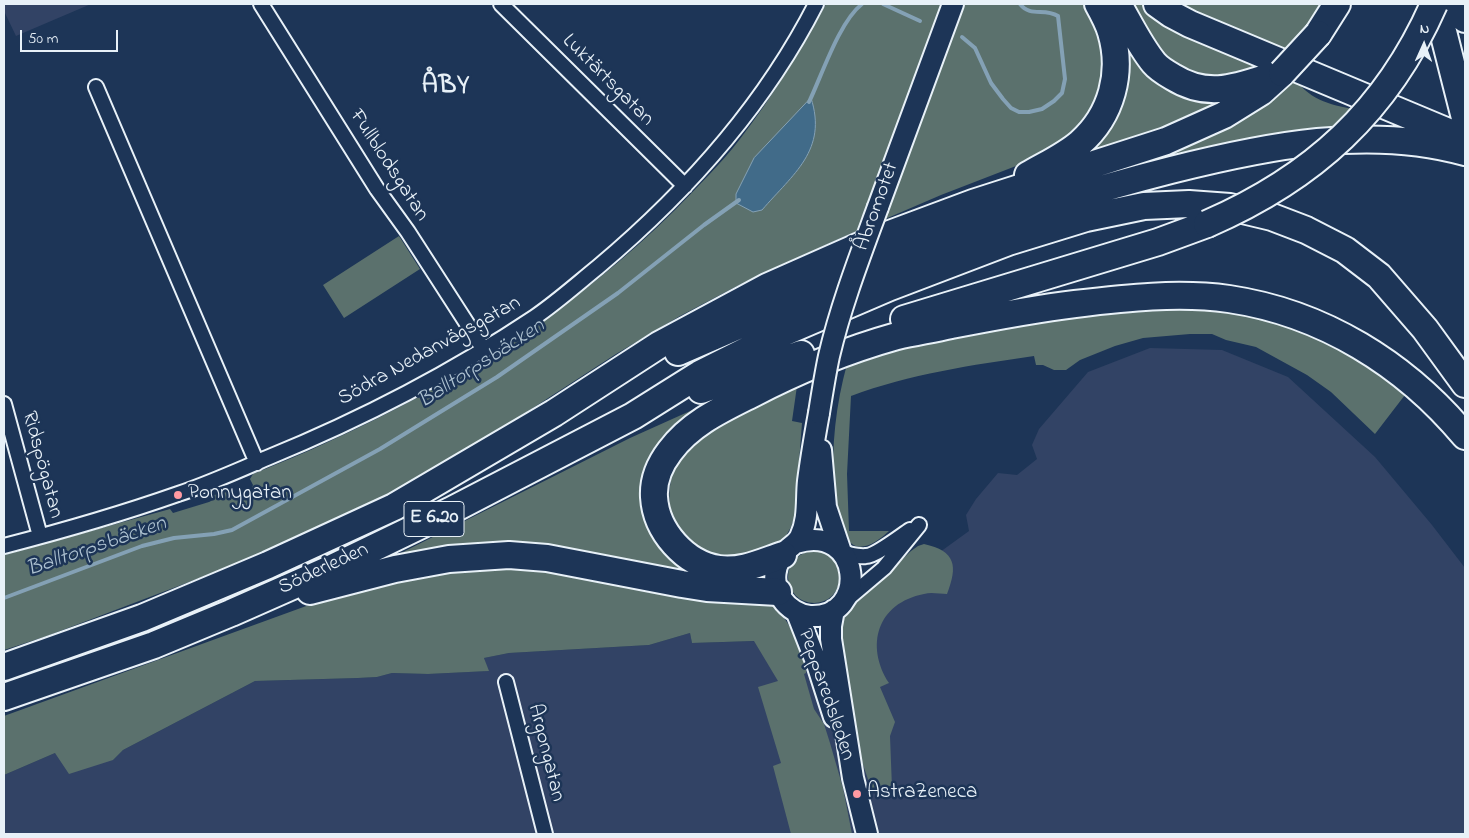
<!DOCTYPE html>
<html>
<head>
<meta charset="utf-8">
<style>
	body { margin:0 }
	#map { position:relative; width:1469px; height:838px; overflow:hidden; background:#1d3557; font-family:"Indie Flower",sans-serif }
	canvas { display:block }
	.frame { position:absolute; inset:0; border:5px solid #e8f1f8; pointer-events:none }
	.north { position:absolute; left:1399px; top:20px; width:50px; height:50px; -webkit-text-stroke:4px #1d3557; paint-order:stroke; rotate:2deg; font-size:14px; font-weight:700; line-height:20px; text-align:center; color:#e8f1f8 }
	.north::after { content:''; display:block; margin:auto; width:18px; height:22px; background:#e8f1f8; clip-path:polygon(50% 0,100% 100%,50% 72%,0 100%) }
	.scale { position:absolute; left:20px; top:30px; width:98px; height:22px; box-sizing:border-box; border:2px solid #e8f1f8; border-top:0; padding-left:6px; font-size:15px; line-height:18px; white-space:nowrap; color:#e8f1f8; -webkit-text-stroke:4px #1d3557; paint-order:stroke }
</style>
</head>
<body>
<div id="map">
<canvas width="1469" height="838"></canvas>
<div class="frame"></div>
<div class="north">N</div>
<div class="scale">50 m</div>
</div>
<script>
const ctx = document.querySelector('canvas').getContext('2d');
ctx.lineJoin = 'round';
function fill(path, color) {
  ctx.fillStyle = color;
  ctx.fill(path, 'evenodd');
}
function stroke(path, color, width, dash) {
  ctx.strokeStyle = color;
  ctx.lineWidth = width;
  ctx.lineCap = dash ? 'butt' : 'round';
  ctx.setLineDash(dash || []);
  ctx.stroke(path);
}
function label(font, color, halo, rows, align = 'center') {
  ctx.font = font + ' "Indie Flower",sans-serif';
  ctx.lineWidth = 5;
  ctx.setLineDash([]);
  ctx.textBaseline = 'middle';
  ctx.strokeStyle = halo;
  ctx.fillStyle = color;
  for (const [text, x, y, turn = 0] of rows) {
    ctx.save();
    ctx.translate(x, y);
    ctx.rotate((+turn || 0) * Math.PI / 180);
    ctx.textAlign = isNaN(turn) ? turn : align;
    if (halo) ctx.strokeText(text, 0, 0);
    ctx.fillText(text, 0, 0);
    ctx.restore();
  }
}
const built = new Path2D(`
	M4 4H91L16 36 4 11Z
	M1150 348 1222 350 1288 377 1375 457 1432 525 1465 568V834H4V775L55 753 113 760 123 750 255 681 358 678 377 677 392 673 428 674 488 671 484 658 509 653 649 645 690 633 692 643 853 638 940 552 969 531 966 515 976 499 998 473 1017 475 1037 459 1032 445 1039 429 1088 372Z`);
const green = new Path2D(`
	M826 4H1087L1102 31 1106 82 1089 121 1047 154 941 195 841 238 739 285 680 316 616 354 479 443 409 485 247 560 47 636 4 650V555L170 509 173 513 209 502 215 499 214 495 231 491 234 497 239 499 249 496 253 485 250 479 253 474C279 463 305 453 330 441 457 383 577 308 676 209 698 186 721 164 740 139 773 96 800 51 826 4Z
	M1127 4H1145L1267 65 1228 82 1173 69Z
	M1169 4H1323L1305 29 1281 54Z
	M1114 22 1204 101 1214 105 1213 109 1088 158Z
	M1295 79C1311 101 1333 106 1360 110L1341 127 1139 168 1137 162 1209 136 1247 116Z
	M399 236 420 269 344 318 323 285Z
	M1190 304 1277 318 1345 348 1408 391 1375 434 1331 392 1307 375 1256 347 1226 340 1212 334H1190L1143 338 1115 346 1080 360 1066 370H1054L1043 365H1036L1034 356C972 365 910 374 851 396L847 474 849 531H889C874 545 854 557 844 533 841 526 836 519 835 511 834 504 834 496 834 489 831 447 836 404 847 364L920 344 1006 325Z
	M797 386 792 421 802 423 795 515 791 527 783 541 775 547 741 561 692 549C686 541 676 530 673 520 666 498 669 469 685 451 712 422 762 403 797 386Z
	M719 398 691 415 650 530C667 562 677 563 709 578L391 558 630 438Z
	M924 544C956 551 958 566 947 594 940 594 931 592 924 594 877 603 865 646 889 683L880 687 895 722 890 736 892 788H871L860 756 841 630 843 620 851 608 911 551 918 546Z
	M788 577a26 26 0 1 1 52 0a26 26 0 1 1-52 0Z
	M536 565 769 603C791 619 798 644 806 669V673L804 674 814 709 824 724 830 743 843 788 852 834H791L773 766 781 763 758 687 778 681 754 641 692 643 690 633 649 645 509 653 484 658 489 671 428 674 392 673 377 677 358 678 255 681 123 750 113 760 69 774 55 753 4 775V716L320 601 431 571Z`);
const water = new Path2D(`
	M811 98C828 150 793 174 762 210L753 212 736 203V194L754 158Z`);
const stream = new Path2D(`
	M883 4 920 21
	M962 37 975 48 991 83 1003 99 1011 108 1019 112H1029L1042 109 1054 101 1062 93 1065 79 1058 16C1044 7 1031 18 1020 4
	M809 102C822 75 839 22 862 4
	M4 598 142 546 174 538 214 534 232 530 380 449 497 377 618 293 704 225 739 200`);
const street = new Path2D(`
	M261 4 377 189 408 232 484 350
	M501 4 685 186
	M96 87 257 463
	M4 404 40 536
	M4 546C62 531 121 514 178 494 208 484 237 471 267 458 360 420 451 373 535 317 557 302 577 284 598 267 686 193 764 106 816 4
	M843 553C850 554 858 557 866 556 875 556 901 536 910 530
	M845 601 884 568 919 525
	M506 682 545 834`);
const secondary = new Path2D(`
	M878 207 953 4
	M821 450 826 507 840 549
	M796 543C862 522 870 619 810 616 799 615 788 608 782 599 771 583 774 563 787 550 792 545 797 543 800 537 809 519 806 499 808 481 811 458 815 435 819 413
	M834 610 831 626V639L853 778 867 834
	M797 613 817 664 834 717`);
const highway = new Path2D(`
	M1118 4C1129 23 1140 46 1154 63 1159 69 1166 73 1173 77 1205 97 1232 89 1265 78
	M1157 4 1171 14 1190 24 1465 139
	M1436 4 1465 118
	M1461 4 1465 19
	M1318 34 1337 4
	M1028 175C1045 165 1065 156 1080 143 1112 115 1123 72 1111 32 1108 22 1103 13 1098 4
	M904 319 1158 242 1207 224
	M678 352C764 315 850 275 938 243 1014 215 1092 190 1171 170 1266 146 1369 125 1465 152
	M701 390 801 354
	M783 555C762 562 742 572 719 569 685 564 656 531 654 497 653 480 660 464 670 451 690 424 720 410 750 395 796 371 847 350 897 336 915 332 933 329 951 325 992 317 1034 309 1075 304 1126 298 1178 292 1229 299 1323 313 1405 364 1465 436
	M310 591 395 569 449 559 509 555 547 558 682 584 707 588 778 592
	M4 667 142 618 268 565 394 507 554 413 659 345 767 287 871 241 973 203 1166 141 1224 115 1261 92 1282 73
	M4 697 154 645 231 613 326 571 450 511 633 416 700 374 778 335 890 287 1008 242 1086 218 1144 206 1189 204 1230 207 1272 217 1306 230 1345 250 1379 276 1425 329 1465 384`);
const secondaryBridge = new Path2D(`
	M819 413C822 394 825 375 829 356 841 305 860 256 878 207`);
const highwayBridge = new Path2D(`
	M1282 73 1318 34
	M1207 224C1313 178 1387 111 1434 4`);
const markers = [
	[178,495,5,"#ff9aa2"],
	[857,794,5,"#ff9aa2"]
];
const shields = [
	[434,519,60]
];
const shieldNames = [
	["E 6.20",434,519]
];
const streetNames = [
	["Luktärtsgatan",607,81,45],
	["Fullblodsgatan",388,166,57],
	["Åbromotet",878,207,-70],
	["Södra Nedanvägsgatan",430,352,-29],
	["Ridspögatan",41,465,75],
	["Söderleden",324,570,-25],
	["Pepparedsleden",825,695,71],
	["Argongatan",545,753,76]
];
const poiNames = [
	["Ponnygatan",188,495],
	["AstraZeneca",867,794]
];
const waterNames = [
	["Balltorpsbäcken",482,365,-33],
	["Balltorpsbäcken",97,548,-19]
];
const districtNames = [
	["ÅBY",446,88]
];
fill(built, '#324365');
fill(green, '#5b716d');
fill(water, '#416b89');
stroke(water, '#84a1b5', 1);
stroke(stream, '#84a1b5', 4);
stroke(street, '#e8f1f8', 18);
stroke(secondary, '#e8f1f8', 24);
stroke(highway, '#e8f1f8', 30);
stroke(street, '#1d3557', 14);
stroke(secondary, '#1d3557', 20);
stroke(highway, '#1d3557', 26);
stroke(secondaryBridge, '#e8f1f8', 24, []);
stroke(highwayBridge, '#e8f1f8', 30, []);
stroke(secondaryBridge, '#1d3557', 20);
stroke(highwayBridge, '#1d3557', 26);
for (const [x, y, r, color] of markers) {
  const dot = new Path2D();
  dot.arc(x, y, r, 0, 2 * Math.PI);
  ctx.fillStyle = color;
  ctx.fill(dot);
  stroke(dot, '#1d3557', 2);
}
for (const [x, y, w] of shields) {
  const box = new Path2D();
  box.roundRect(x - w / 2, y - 17.5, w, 35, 4);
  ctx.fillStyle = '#1d3557';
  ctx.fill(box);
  stroke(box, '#e8f1f8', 1);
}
label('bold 20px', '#e8f1f8', null, shieldNames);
label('21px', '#e8f1f8', '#1d3557', streetNames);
label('21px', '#e8f1f8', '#1d3557', poiNames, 'left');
label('italic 22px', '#aec2d1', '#1d3557', waterNames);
ctx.letterSpacing = '1px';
label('bold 26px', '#e8f1f8', '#1d3557', districtNames);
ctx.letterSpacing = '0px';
</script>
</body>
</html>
